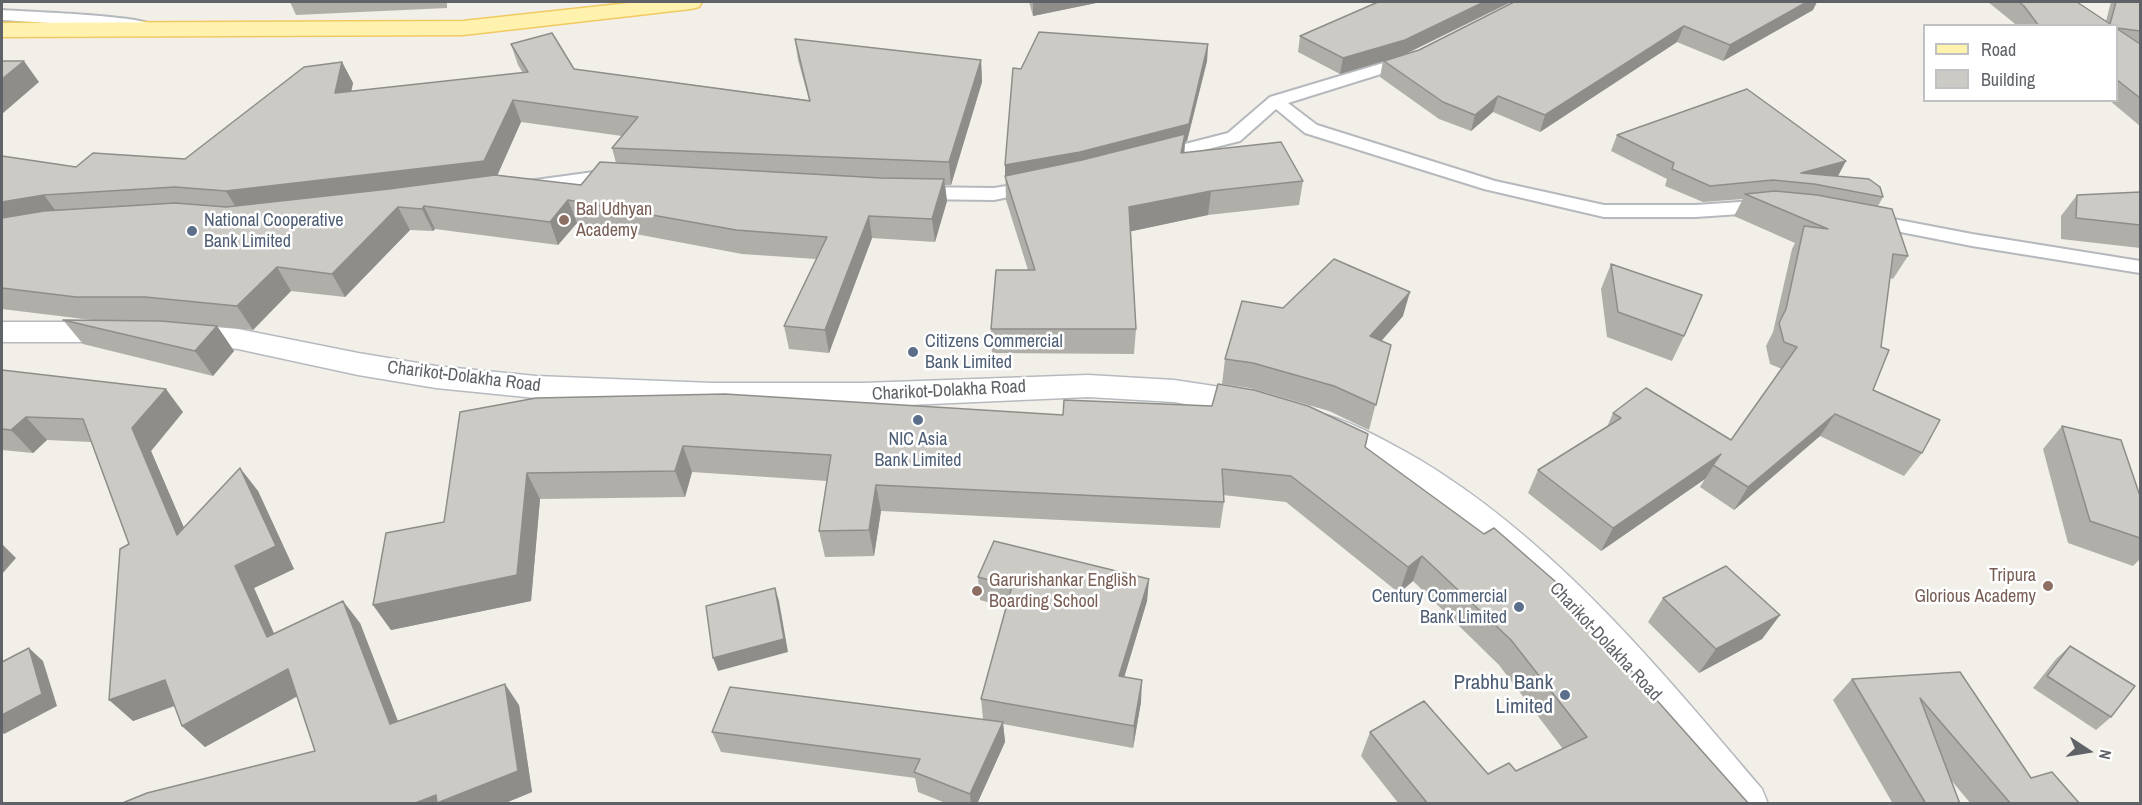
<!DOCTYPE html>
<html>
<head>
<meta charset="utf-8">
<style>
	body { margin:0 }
	#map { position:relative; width:2142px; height:805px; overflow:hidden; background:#f1efe8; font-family:"Archivo Narrow",sans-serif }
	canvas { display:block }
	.frame { position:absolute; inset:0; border:3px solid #5f6368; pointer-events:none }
	.legend { position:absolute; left:1923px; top:24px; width:195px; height:78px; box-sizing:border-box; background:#fff; border:2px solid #bfc1c3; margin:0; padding:8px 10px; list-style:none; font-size:18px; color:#5f6368 }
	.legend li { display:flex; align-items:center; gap:12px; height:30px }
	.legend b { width:30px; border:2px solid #bfc1c3 }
	.north { position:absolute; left:2058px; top:721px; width:60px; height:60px; -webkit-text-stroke:4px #fff; paint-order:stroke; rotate:102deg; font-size:16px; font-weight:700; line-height:24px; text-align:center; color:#5f6368 }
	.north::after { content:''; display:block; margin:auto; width:21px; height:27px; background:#5f6368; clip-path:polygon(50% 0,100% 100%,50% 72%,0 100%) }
</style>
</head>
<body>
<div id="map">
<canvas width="2142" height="805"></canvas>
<div class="frame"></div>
<ul class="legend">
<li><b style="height:8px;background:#fff2af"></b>Road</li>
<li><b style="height:16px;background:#cccac5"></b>Building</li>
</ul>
<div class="north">N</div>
</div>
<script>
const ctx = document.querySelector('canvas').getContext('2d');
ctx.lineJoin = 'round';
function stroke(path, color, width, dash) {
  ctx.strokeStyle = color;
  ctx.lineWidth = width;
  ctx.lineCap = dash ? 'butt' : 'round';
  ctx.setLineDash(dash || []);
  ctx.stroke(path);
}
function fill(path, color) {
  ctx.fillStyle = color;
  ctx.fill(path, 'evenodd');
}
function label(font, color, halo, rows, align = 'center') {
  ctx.font = font + ' "Archivo Narrow",sans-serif';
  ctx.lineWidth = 5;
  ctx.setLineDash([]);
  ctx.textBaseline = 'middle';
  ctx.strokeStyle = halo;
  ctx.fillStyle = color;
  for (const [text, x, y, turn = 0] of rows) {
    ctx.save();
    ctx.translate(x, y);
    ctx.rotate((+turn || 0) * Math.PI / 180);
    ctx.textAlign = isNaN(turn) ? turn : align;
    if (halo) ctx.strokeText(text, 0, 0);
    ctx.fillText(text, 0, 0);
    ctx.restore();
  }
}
const lane = new Path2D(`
	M2 10C25 12 146 15 157 27L149 32 114 27 2 20Z
	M1410 55 1418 60 1416 63 1288 103 1317 125 1495 181 1604 205H1696L1769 200 1776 202 1778 206 1776 210 1769 212 1696 217H1604L1484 189 1305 133 1276 109 1240 141 1156 162 1150 161 1147 157 1150 153 1228 133 1270 97Z
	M594 172 624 174 627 178 624 182H594L528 191 522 190 519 186 522 182 528 181Z
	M1037 181 1043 182 1046 186 1043 190 994 200 914 199 907 197 905 193 907 189 914 187 994 188Z
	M1867 214 1972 234 2140 261V273L1972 246 1860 224 1858 220 1860 216Z`);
const secondary = new Path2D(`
	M2 322H117L128 325 133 332 128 339 117 342H2Z
	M180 324 238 329 358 353 436 366 536 376 712 383H863L1088 375 1174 380 1260 393 1272 397 1277 405 1272 413 1260 417 1174 402 1088 397 863 407 712 405 536 398 436 388 358 375 238 349 169 341 164 334 169 327Z
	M1326 415C1359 425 1390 443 1420 460 1556 542 1660 669 1762 789L1768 804H1718L1627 690 1515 572 1434 504 1365 460 1314 436 1309 427 1314 418Z`);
const primary = new Path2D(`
	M638 2H702L699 7 691 9 463 35 2 37V23L463 21Z`);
const wall = new Path2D(`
	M290 2H447V8L296 15Z
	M1029 2H1101L1033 16Z
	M1511 2 1404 55 1813 10 1723 61 1677 42 1540 132 1493 112 1471 131 1439 119 1380 77 1383 61 1340 74 1298 52 1300 36Z
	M1988 2H2077L2106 21 2111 2H2140V126L2109 100H2116V26H2016L2014 23Z
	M795 39 981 60 982 82 951 185H945L947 201 935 242 872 238 829 353 789 349 784 326 816 259 742 254 577 223 558 245 435 229 433 231 410 230 345 297 291 291 253 330 162 321 111 320 217 326 234 351 213 376 83 344 63 320H92L2 309V156L76 167 185 159 342 62 353 83 351 92 523 73 518 65 511 44 574 69 809 100 798 60ZM521 122 622 136 612 148 616 163 581 185 497 175Z
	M1208 44 1207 61 1187 141 1185 142 1184 152 1303 181 1299 205 1208 215 1131 231 1136 329 1134 354 992 353 991 329 1028 270 1006 200 1005 165 1021 69Z
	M1617 135 1838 176 1883 197 1878 206 1908 256 1893 279 1890 278 1873 390 1922 453 1904 476 1820 436 1734 510 1700 487 1705 479 1601 551 1528 493 1538 470 1607 427 1613 413 1731 440 1782 369 1770 364 1766 346 1773 332 1792 249 1795 243 1734 216 1743 199 1703 202 1665 186 1667 179 1611 151Z
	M2140 192V248L2061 239V216L2077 195Z
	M1611 264 1684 336 1672 361 1607 337 1601 289Z
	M1283 308 1403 316 1381 341 1391 345 1369 430 1329 411 1250 388 1222 384 1225 359Z
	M2 370 183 412 151 451 184 528 240 468 258 491 294 569 254 588 274 633 360 623 398 721 519 705 532 792 503 804H120L315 751 297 696 205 747 182 726 175 706 133 721 129 544 91 442 47 440 33 453 2 450Z
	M460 412 1365 447 1484 534 1564 589 1561 594 1609 652 1644 688 1749 804H1399L1361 756 1370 732 1488 774 1516 771 1563 749 1499 665 1413 581 1399 593 1286 502 1223 495 1224 502 1220 528 881 511 874 556 825 557 819 531 827 481 692 472 685 497 540 499 531 601 391 630 373 605 444 522Z
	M2062 426 2140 496V559L2133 566 2068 543 2043 449Z
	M978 577 1149 579 1147 601 1124 677 1141 702 1133 748 1003 724 1005 742 977 804H948L918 792 915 778 721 752 712 732 983 719 981 699 1006 607 980 600Z
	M1663 598 1780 615 1762 639 1699 673 1648 622Z
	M2070 646 2111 717 2096 730 2033 688 2056 659Z
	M1960 672 2031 778 2080 804H1971L1951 780 1960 804H1893L1833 700 1852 679Z`);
const shadedWall = new Path2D(`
	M1033 2H1101L1033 16Z
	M1484 2H1511L1401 56 1340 74 1343 58Z
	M1807 2H1817L1813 10 1723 61 1730 45Z
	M1684 26 1677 42 1540 132 1545 115Z
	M1208 44 1207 61 1187 141 1185 142 1184 158 1005 177V165Z
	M981 60 982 82 951 185 949 162Z
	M24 61 39 82 2 114V79Z
	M342 62 353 83 346 115 335 93Z
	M1498 96 1493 112 1471 131 1475 115Z
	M513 100 521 122 494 183 240 214 226 191Z
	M1846 161 1837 178 1801 173Z
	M944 179 947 201 935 242 932 219Z
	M1211 191 1208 215 1128 232 1129 207Z
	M44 195 61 218 2 228V202Z
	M568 200 577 223 558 245 550 222Z
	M424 206 435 229 433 231 422 209Z
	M398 207 410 230 345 297 332 274Z
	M869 216 872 238 829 353 825 330Z
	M277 267 291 291 253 330 237 306Z
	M1410 292 1403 316 1364 361 1370 336Z
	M217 326 234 351 213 376 195 351Z
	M166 389 183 412 151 451 197 558 177 535 132 428Z
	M1835 414 1820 436 1734 510 1748 487Z
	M26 417 47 440 33 453 11 430Z
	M683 446 692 472 685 497 675 471Z
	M1721 454 1705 479 1601 551 1613 528Z
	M240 468 258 491 294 569 254 588 285 659 267 637 235 566Z
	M527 473 540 499 531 601 391 630 373 605Z
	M876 485 881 511 874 556 869 530Z
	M2 544 16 558 2 574Z
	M1422 556 1413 581 1399 593 1408 567Z
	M1149 579 1147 601 1118 698 1119 676Z
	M775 588 779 601 788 652 718 671 713 658Z
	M343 601 360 623 407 745 390 724Z
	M1780 615 1762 639 1699 673 1716 649Z
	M29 648 43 661 57 706 4 734 2 732V715Z
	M288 669 307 691 205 747 182 726Z
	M165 680 187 701 133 721 109 700Z
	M1142 680 1141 702 1133 748 1134 726Z
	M505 684 519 705 532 792 503 804H413Z
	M1003 722 1005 742 977 804H971L970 794Z`);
const building = new Path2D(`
	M1378 2H1484L1405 40 1343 58 1300 36Z
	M1514 2H1807L1730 45 1684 26 1545 115 1498 96 1475 115 1443 102 1384 61 1419 50Z
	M2019 2H2077L2113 26H2039L2024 6Z
	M2116 2H2140V31L2117 28 2116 26H2113L2110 24Z
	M2116 28 2140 44V98L2116 79Z
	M1039 32 1208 44 1189 124 1080 152 1005 165 1013 68 1021 69Z
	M552 33 574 69 810 101 795 39 981 60 949 162 612 148 638 117 513 100 484 161 226 191 175 187 44 195 2 202V156L76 167 93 153 185 159 304 67 342 62 335 93 528 72 511 44Z
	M2 61H24L2 79Z
	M1747 89 1846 161 1801 173 1869 179 1880 187 1883 197 1814 184 1773 180 1710 186 1672 169 1674 163 1617 135Z
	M1185 134 1181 153 1281 142 1303 181 1211 191 1129 207 1136 329H991L996 270H1035L1005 176 1082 160Z
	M600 162 881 178 944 179 932 219 869 216 825 330 784 326 827 237 736 230 568 200 550 222 424 206 422 209 398 207 332 274 277 267 237 306 145 297H76L2 288V218L44 211 175 203 226 207 389 189 495 175 581 185Z
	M1775 191 1817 195 1892 209 1908 256 1893 254 1881 347 1889 350 1873 390 1940 420 1922 453 1835 414 1748 487 1713 465 1721 454 1613 528 1538 470 1621 418 1613 413 1646 388 1731 440 1797 347 1784 342 1779 323 1786 309 1804 226 1828 229 1745 194Z
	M2140 192V225L2076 218 2077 195Z
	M1334 259 1410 292 1370 336 1391 345 1376 405 1334 386 1253 363 1225 359 1242 301 1283 308Z
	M1611 264 1702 295 1684 336 1618 312Z
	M63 320 161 321 217 326 195 351Z
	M2 370 166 389 132 428 177 535 240 468 276 546 235 566 267 637 343 601 390 724 505 684 518 771 437 803 436 795 413 804H120L147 793 315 751 288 669 182 726 165 680 109 700 120 549 129 544 83 419 26 417 11 430 2 429Z
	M1218 384 1254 390 1308 406 1368 434 1365 447 1484 534 1494 528 1564 589 1559 592 1609 652 1614 650 1645 687 1643 688H1646L1749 804H1428L1370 732 1424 701 1488 774 1509 763 1516 771 1587 737 1511 640 1422 556 1408 567 1291 476 1222 469 1224 502 876 485 869 530 819 531 831 455 683 446 675 471 527 473 517 575 373 605 386 533 444 522 460 412 536 398 725 394 1063 415 1064 400 1212 406Z
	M2062 426 2121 440 2140 496V538L2090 521Z
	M994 541 1149 579 1119 676 1142 680 1134 726 981 699 1012 586 978 577Z
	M1726 566 1780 615 1716 649 1663 598Z
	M775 588 784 639 713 658 706 606Z
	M2070 646 2135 686 2111 717 2047 676Z
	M29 648 42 694 2 715V662Z
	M1960 672 2031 778 2052 772 2080 804H2011L1920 698 1960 804H1926L1852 679Z
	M730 687 1003 722 970 794 914 772 920 759 712 732Z`);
const markers = [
	[564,220,6,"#8d6e63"],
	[192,231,6,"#5c6f8a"],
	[913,352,6,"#5c6f8a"],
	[918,420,6,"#5c6f8a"],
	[2048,586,6,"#8d6e63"],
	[977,591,6,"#8d6e63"],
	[1519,607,6,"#5c6f8a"],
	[1565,695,6,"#5c6f8a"]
];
const educationNames = [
	["Bal Udhyan",576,210],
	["Academy",576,231],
	["Tripura",2036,576,"right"],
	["Glorious Academy",2036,597,"right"],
	["Garurishankar English",989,581],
	["Boarding School",989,602]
];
const serviceNames = [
	["National Cooperative",204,221],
	["Bank Limited",204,242],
	["Citizens Commercial",925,342],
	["Bank Limited",925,363],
	["NIC Asia",918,440,"center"],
	["Bank Limited",918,461,"center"],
	["Century Commercial",1507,597,"right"],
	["Bank Limited",1507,618,"right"]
];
const streetNames = [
	["Charikot-Dolakha Road",464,377,7],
	["Charikot-Dolakha Road",949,391,-3],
	["Charikot-Dolakha Road",1605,642,47]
];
const nearServicenames = [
	["Prabhu Bank",1553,683],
	["Limited",1553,707]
];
stroke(lane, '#b5b8bc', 4);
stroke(secondary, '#b6babf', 3);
stroke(primary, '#f2c960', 3);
fill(lane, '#fff');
fill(secondary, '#fff');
fill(primary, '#fff2af');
fill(wall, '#afaea9');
fill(shadedWall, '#8f8d8a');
fill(building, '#cccac5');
stroke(building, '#8f8d8a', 1.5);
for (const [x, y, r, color] of markers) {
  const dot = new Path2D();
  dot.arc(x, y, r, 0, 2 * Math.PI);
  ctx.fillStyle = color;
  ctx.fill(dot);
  stroke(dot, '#fff', 2);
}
label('18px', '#785e54', '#fff', educationNames, 'left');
label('18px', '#4e5e75', '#fff', serviceNames, 'left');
label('18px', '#5f6368', '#fff', streetNames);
label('21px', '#4e5e75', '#fff', nearServicenames, 'right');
</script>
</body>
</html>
